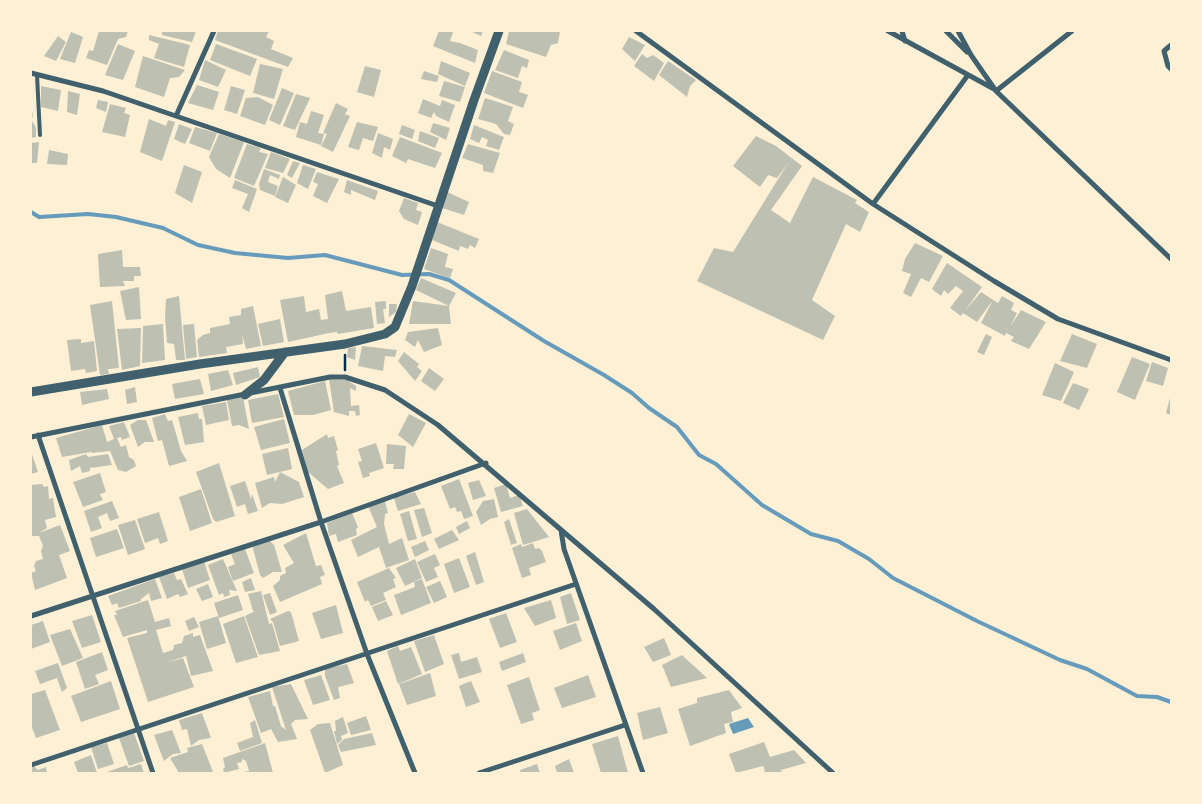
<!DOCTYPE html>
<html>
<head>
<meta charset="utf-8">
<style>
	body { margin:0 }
	#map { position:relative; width:1202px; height:804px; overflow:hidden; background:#fdf0d5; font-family:"Source Sans 3",sans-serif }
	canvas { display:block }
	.frame { position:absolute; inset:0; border:32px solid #fdf0d5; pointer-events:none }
</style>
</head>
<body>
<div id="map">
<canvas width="1202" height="804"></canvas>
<div class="frame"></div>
</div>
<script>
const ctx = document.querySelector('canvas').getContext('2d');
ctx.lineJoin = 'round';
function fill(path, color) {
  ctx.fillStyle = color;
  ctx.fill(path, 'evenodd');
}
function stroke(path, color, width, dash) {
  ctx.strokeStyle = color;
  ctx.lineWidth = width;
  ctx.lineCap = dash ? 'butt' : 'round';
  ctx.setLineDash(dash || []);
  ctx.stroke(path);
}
const water = new Path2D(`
	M748 718 754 727 733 734 729 724Z`);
const stream = new Path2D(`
	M31 212 39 217 88 214 116 217 163 228 198 245 235 253 288 258 325 255 402 275 429 274 449 280 544 341 604 375 632 393 649 408 677 427 699 455 716 464 762 505 811 534 838 541 869 559 893 578 977 621 1060 660 1087 669 1137 696 1157 697 1171 702`);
const building = new Path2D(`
	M99 31H128L126 37 118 39 107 65 86 58 89 50 93 51Z
	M162 31H196L192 42 162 35Z
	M218 31H269L266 37 274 41 271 49 293 58 288 67 215 40Z
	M439 31 453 32 450 41 460 43 478 50 475 63 433 46Z
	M470 31H483L481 36Z
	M509 31H560L558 43 551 45 546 57 506 44Z
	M71 32 83 37 75 63 60 59Z
	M149 35 190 45 184 67 154 58 159 44 149 40Z
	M58 36 66 42 56 61 44 56Z
	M629 37 645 45 635 61 622 49Z
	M118 44 135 51 123 80 105 75Z
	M216 44 257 59 250 76 210 60Z
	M504 50 529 60 527 68 522 66 518 78 495 70Z
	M642 54 647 58 653 55 664 63 654 81 634 66Z
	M143 56 185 70 179 77 170 78 164 97 135 87Z
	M205 60 226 70 218 87 199 80Z
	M441 61 470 73 465 86 438 74Z
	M668 61 696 80 690 86 687 97 659 75Z
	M260 64 283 69 274 99 253 93Z
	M365 66 381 70 374 97 357 92Z
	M424 71 439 76 437 82 421 79Z
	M492 71 522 82 519 92 528 95 523 108 484 93Z
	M444 81 465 87 460 102 439 96Z
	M197 85 219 92 213 110 188 103Z
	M41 86 61 90 58 111 41 107Z
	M231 86 245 90 237 114 224 110Z
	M282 88 294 93 280 125 269 120Z
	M68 91 80 94 77 115 67 112Z
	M296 94 310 98 295 130 283 126Z
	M258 97 273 105 265 125 240 116 246 98Z
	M485 98 513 107 508 121 514 124 510 135 504 134 496 124 478 119Z
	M423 99 440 106 442 100 455 105 449 122 436 116 434 112 431 118 418 113Z
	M98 100 108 102 106 112 96 108Z
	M336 103 348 109 345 114 350 116 333 152 321 146 327 134 323 133Z
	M31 104 33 117H31Z
	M110 104 126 108 124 113 130 115 125 137 102 132Z
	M311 111 324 115 318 133 324 134 321 145 296 137 300 122 307 124Z
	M31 119 36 128V137L31 138Z
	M149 119 166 126 168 120 175 122 162 161 140 152Z
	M357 122 378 127 373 141 363 138 359 150 348 147Z
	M433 123 450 128 446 140 430 132Z
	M179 124 192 129 185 144 174 139Z
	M402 125 415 130 412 139 399 134Z
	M474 125 504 137 499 150 486 146 488 140 482 137 479 143 470 139Z
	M195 127 217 133 210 151 189 143Z
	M420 131 439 138 435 148 418 141Z
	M378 133 393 139 390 150 384 147 382 158 372 153Z
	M219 134 244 142 230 178 216 169 209 157Z
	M756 136 776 146 802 166 771 210 790 223 813 177 857 200 855 203 869 212 860 232 846 224 812 300 835 316 823 340 697 281 714 248 733 252 788 163 777 178 768 175 760 187 733 166Z
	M400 137 442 153 435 168 408 159 406 163 392 156Z
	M39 142 37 163H31V143Z
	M247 144 261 148 259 152 268 154 254 186 234 178Z
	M468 144 500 153 493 173 483 171V165L462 158Z
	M49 150 68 154 67 165 47 164Z
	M271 152 290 159 283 173 265 168Z
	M293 161 300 163 292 178 287 175Z
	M184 165 202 172 192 203 175 193Z
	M303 165 316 169 308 189 297 183Z
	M264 169 280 175 279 179 270 175 268 182 278 186 275 196 260 190 259 184Z
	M317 172 339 179 327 203 313 196 318 184 313 182Z
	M283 177 296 185 288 203 275 197Z
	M235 180 257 189 249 212 242 208 248 194 232 188Z
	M347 180 378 191 375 200 351 190V195L344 192Z
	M447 192 469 202 464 215 442 208Z
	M404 198 418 203 416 210 422 212 418 225 404 219 399 211Z
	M437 222 479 239 475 248 470 245 468 249 460 246 459 251 432 240Z
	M915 243 943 256 929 282 921 278 911 297 903 293 911 274 902 271 905 259Z
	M431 248 448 254 445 267 453 269 450 278 424 269Z
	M122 250 123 267H140L141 276H134V281H123L125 286 100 287 98 254Z
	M947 263 982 287 965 311 981 292 998 303 1002 296 1014 303 1011 310 1017 313 1010 327 1021 310 1046 322 1029 349 1011 341 1014 337 1006 333 1005 336 981 323 993 300 977 322 963 313 961 316 950 308 963 291 956 286 948 294 944 290 941 296 932 289Z
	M421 278 456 293 449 306 416 290Z
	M139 287 141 319 126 320 120 291Z
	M342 291 346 311 371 307 374 328 338 334 337 332 329 333 288 342 280 300 304 296 306 312 319 309 321 320 328 319 325 295Z
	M179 296 185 360H176L174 344 167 343 165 318 166 299Z
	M112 301 119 368 108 369 109 374 100 375 90 305Z
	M386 301V309H383L385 323 377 324 375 302Z
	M413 301 449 306 451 324H409Z
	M389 304H397L396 312 389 317Z
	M253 306 261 346 246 349 242 335 243 344 226 347 227 353 199 357 197 340 203 335 210 333V328L230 324 229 317 241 315V309Z
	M280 319 284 342 263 346 258 324Z
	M163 324 165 360 142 363 143 326Z
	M194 324 197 357 186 359 183 325Z
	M141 328 140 366 122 370 117 329Z
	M438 328 442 345 424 352 418 340 415 347 405 340 408 332Z
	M986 334 992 337 984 355 977 352Z
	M1072 334 1097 344 1087 368 1060 361Z
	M81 339V343L94 341 97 371 86 373 85 369 71 371 67 340Z
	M362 346 397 350 395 357 385 356 383 371 358 366Z
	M356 347 355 360 347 357 348 348Z
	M404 352 419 364 417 367 422 371 415 381 398 361Z
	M1132 357 1150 364 1135 400 1117 392Z
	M1152 362 1168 368 1163 386 1146 381Z
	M1055 363 1074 372 1061 401 1042 395Z
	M258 367 260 377 236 385 233 373Z
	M429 368 444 379 435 391 421 381Z
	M228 370 233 385 211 391 208 374Z
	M200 379 204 394 175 399 172 384Z
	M329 379 347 380 356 386V391L350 388 351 406 359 405 360 415 356 416 355 411H349V416L334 412Z
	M325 381 331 410 313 415H294L288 391Z
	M1073 383 1089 389 1079 410 1063 403Z
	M135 387 137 402 127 404 125 390Z
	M107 389 109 399 82 405 80 392Z
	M278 394 284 417 252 423 248 400Z
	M243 397 249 429 239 425 232 426 227 400Z
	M1170 398 1171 399V415L1166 413Z
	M226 402 229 420 206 425 202 406Z
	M198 413 199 419H202L204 442 185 445 178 417Z
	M165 414 168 421 172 420 181 451 187 461 169 466 162 440 158 441 152 418Z
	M409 414 426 423 413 447 398 435Z
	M284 419 290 443 261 450 254 427Z
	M138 420H146L154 442H145L138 447 130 425Z
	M124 422 130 437 122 440 121 437 117 438 121 447 126 445 129 457 134 460 136 466 126 472 118 470 110 451 92 453 91 452 62 457 56 438 102 425 107 442 114 439 109 426Z
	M327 434 328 438 334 436 338 450 336 451 339 465 337 466 344 483 328 489 308 472 302 450Z
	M376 443 384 468 369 473 370 476 363 478 358 462 362 461 358 449Z
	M387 444 406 446 404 469H393L394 464H386Z
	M288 448 292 469 267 475 262 454Z
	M31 451 38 472 31 474Z
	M86 454 88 457 108 454 112 465 90 468V471L82 473 80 466 71 471 69 460Z
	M219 463 235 516 216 522 213 519 196 472Z
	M280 472 299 482 304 497 282 504 270 503 262 508 255 483 274 477 275 482Z
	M100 473 106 492 100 494 103 500 83 507 73 482Z
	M459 479 473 516 464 519 461 511 457 512 455 507 450 509 441 486Z
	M479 480 486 496 473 500 468 483Z
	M245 481 251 499 252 494 258 511 248 514 245 504 237 507 230 486Z
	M42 484 44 487 48 486 49 499 53 498 56 517 45 520 47 528 39 533 60 525 70 551 59 555 67 578 35 590 31 573 36 571 34 566 36 561 43 559 41 551 43 546 39 536H31V485Z
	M506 484 510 498 519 495 523 506 501 512 494 488Z
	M201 489 212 523 190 531 179 497Z
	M415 492 421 504 398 511 394 498Z
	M494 499 498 517 490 519 481 525 476 512 483 501Z
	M112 501 119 518 110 521 107 513 98 517 102 528 91 532 84 511Z
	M385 501 388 513 385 514 384 524 389 544 402 538 409 560 386 568 379 547 358 557 351 540 377 527 368 506Z
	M424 508 432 533 422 537 414 510Z
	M527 509 549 537 523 545 514 513Z
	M409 511 417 539 408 541 400 514Z
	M159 512 168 541 160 544 158 538 145 543 137 519Z
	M352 513 358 527 356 529 357 535 338 542 336 534 329 536 327 523Z
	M509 519 517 543 511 545 504 522Z
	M135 520 145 549 128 555 118 525Z
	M467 521 470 528 459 534 456 527Z
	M117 529 124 548 96 557 90 538Z
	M452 530 459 540 439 549 434 539Z
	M306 533 316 566 321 565 325 575 320 577 322 584 280 602 273 586 280 580V576L286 573 285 568 294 563 283 545Z
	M269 540 274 545 282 572H273L263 578 260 575 252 545Z
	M425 541 429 550 415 557 411 547Z
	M533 543 535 549 539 548 542 551 546 562 529 568 531 575 522 578 512 548 521 544 522 547Z
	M245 549 254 573 233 581 228 567 235 564 231 554Z
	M475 552 484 582 476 585 466 556Z
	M435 554 440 565 434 568 438 577 426 582 417 562Z
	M459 558 470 587 454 593 444 564Z
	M223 559 237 591 229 590 230 595 224 597 223 593 219 595 208 565Z
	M415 559 422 578 405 586 396 568Z
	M204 561 210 580 188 588 182 569Z
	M389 568 396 578 393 579 396 587 383 593 386 600 371 606 368 600 365 602 357 582Z
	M174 573 177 580 181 579 188 594 180 597 178 594 167 599 159 577Z
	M251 578 255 590 245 592 242 582Z
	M155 579 162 598 151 601 149 593 141 599V601L119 608 117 603 112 605 108 596Z
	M422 579 431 603 401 615 394 595 415 587 414 582Z
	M440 581 447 597 434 603 426 587Z
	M208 584 213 597 202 601 196 589Z
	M261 591 269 624 272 623 280 651 259 655 245 616 255 611H253L248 594Z
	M270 593 277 612 270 615 263 595Z
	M571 593 580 620 567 624 560 597Z
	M238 595 243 610 219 618 214 603Z
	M148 600 155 622 169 618 171 626 156 630 163 653 173 650 174 645 182 643 184 636 193 633V637L200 635 213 671 191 676 186 656 165 663 183 658 194 687 148 702 127 638 147 633V630L123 637 114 615H117L115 611Z
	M551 600 556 618 535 626 524 608Z
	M386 601 393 615 378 621 372 607Z
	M336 605 343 633 321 639 312 613Z
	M288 611 291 612 299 641 280 646 273 622 270 619Z
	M506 613 517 642 500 648 489 619Z
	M92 615 101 642 82 648 72 621Z
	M218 616 226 643 207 649 199 622Z
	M244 616 258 657 236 663 223 624Z
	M194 617 199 627 189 631 185 621Z
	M43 621 50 642 31 649V625Z
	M576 623 582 641 560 650 553 631Z
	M70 629 83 658 62 666 50 635Z
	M434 635 444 664 425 672 414 641Z
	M664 638 671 655 653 662 644 647Z
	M398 646 400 651 411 647 422 674 398 684 387 651Z
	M102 652 108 670 95 675 99 684 85 689 76 662Z
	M459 653 461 662 477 657 482 672 459 679 451 655Z
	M523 653 526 662 502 671 499 662Z
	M682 655 707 678 671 687 662 665Z
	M58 663 67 688 62 692 57 678 40 684 35 671Z
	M347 664 354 683 338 687 340 698 334 700 325 676V669Z
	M430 673 436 696 407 705 399 684Z
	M321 675 330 700 313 705 304 680Z
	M588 675 596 697 562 708 554 688Z
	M529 677 540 710 532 713 534 720 521 724 507 685Z
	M111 681 120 709 81 722 71 696Z
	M471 681 480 702 466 707 459 686Z
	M291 684 308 719 295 720 291 724 297 739 278 742 271 729 261 733 248 697 270 691 273 706H275L281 726 286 730 272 687Z
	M45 690 60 730 36 738 31 725V694Z
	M729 690 742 708 731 712 733 722 724 724 726 733 690 746 678 709 697 703V698Z
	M660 707 668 733 643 740 637 713Z
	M202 713 211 738 199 740 191 746 187 729 182 730 179 720Z
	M366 716 371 730 351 735 347 723Z
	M343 717 348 733 341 736 342 740 337 744 334 731H336L335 721Z
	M255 720 262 743 240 751 237 743 253 737 250 723Z
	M330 723 343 765 325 773 310 730 318 724Z
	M172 730 181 753 173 754 164 761 154 735Z
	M134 733 144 761 129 766 119 738Z
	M372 733 376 745 341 752 338 745 344 739Z
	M618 736 628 773H601L592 744Z
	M764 742 770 757 794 750 806 763 781 770 782 773H762L765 771 763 766 736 773 729 754Z
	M107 743 114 764 98 769 91 747Z
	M265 743 273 773H238L249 771 246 761 242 759V762L237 763 239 769 224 773 223 769 225 767 223 758Z
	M202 744 213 772 179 773 170 758 188 752 187 748Z
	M91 755 97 773H78L74 762Z
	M569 759 574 773H557L555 766Z
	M141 764 144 773H104L127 765 128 768Z
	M537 764 540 773H521L520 770Z
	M33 765 38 770 46 767 47 773H31Z`);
const path = new Path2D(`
	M345 355V370`);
const service = new Path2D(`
	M37 75 40 135`);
const minor = new Path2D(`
	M636 31 873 204 994 281 1058 319 1171 360
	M888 31 994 89
	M902 31 905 41
	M946 31 967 52
	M958 31 971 55 996 91 1171 259
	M1171 45 1164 51 1168 66 1171 69
	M31 73 103 91 438 206
	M996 91 1072 31
	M176 116 214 31
	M873 204 968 75
	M280 388 321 522 367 654 415 773
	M38 435 153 773
	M31 437 330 377H345L385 390 438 425 654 609 833 773
	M561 530 564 549 643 773
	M31 616 321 522 486 463
	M31 765 576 584
	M479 773 625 725`);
const tertiary = new Path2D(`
	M31 392 200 364 345 344 385 334 395 327 412 286 474 100 499 31
	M245 395 264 380 285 352`);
fill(water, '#669bbc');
stroke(stream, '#669bbc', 4);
fill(building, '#bec0b2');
stroke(path, '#003049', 2.5);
stroke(service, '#3f606c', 4);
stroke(minor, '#3f606c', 5);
stroke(tertiary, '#3f606c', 9);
</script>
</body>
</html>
